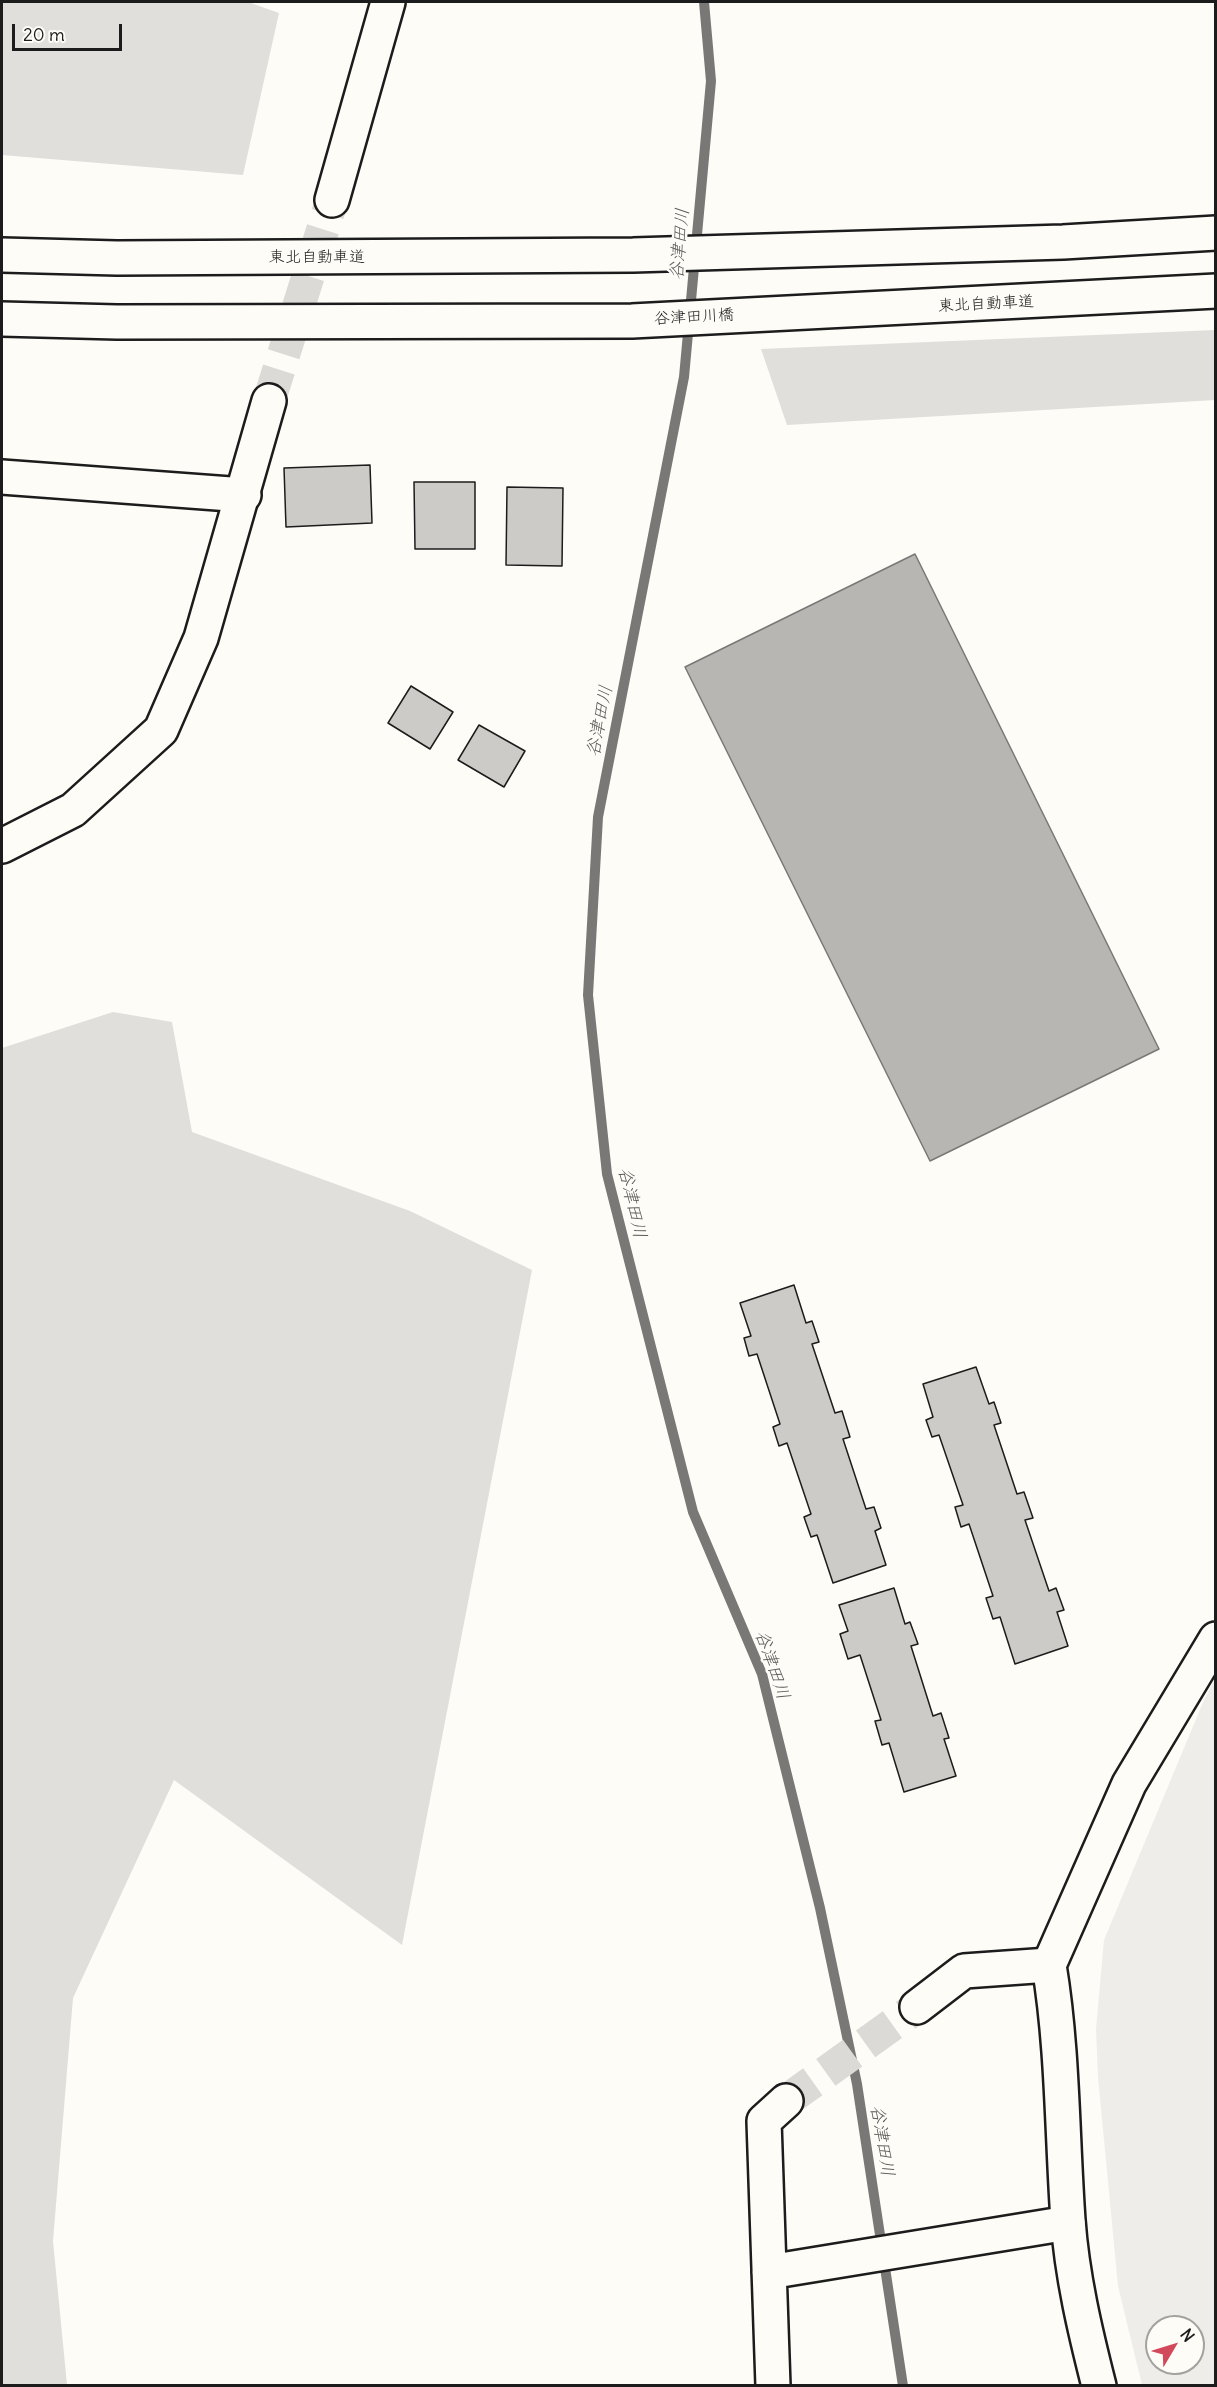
<!DOCTYPE html>
<html>
<head>
<meta charset="utf-8">
<style>
	body { margin:0 }
	#map { position:relative; width:1217px; height:2387px; overflow:hidden; background:#fdfcf7; font-family:Delius,sans-serif }
	canvas { display:block }
	.frame { position:absolute; inset:0; border:3px solid #1c1c1c; pointer-events:none }
	.north { position:absolute; left:1145px; top:2315px; width:60px; height:60px; box-sizing:border-box; background:#fdfcf7; border:2px solid #a3a29f; border-radius:50%; rotate:52deg; font-size:16px; font-weight:700; line-height:24px; text-align:center; color:#1c1c1c }
	.north::after { content:''; display:block; margin:auto; width:21px; height:27px; background:#d1495b; clip-path:polygon(50% 0,100% 100%,50% 72%,0 100%) }
	.scale { position:absolute; left:12px; top:24px; width:110px; height:27px; box-sizing:border-box; border:3px solid #1c1c1c; border-top:0; padding-left:8px; font-size:18px; line-height:21px; white-space:nowrap; color:#1c1c1c; -webkit-text-stroke:4px #fdfcf7; paint-order:stroke }
</style>
</head>
<body>
<div id="map">
<canvas width="1217" height="2387"></canvas>
<div class="frame"></div>
<div class="north">N</div>
<div class="scale">20 m</div>
</div>
<script>
const ctx = document.querySelector('canvas').getContext('2d');
ctx.lineJoin = 'round';
function fill(path, color) {
  ctx.fillStyle = color;
  ctx.fill(path, 'evenodd');
}
function stroke(path, color, width, dash) {
  ctx.strokeStyle = color;
  ctx.lineWidth = width;
  ctx.lineCap = dash ? 'butt' : 'round';
  ctx.setLineDash(dash || []);
  ctx.stroke(path);
}
function label(font, color, halo, rows, align = 'center') {
  ctx.font = font + ' Delius,"Klee One",sans-serif';
  ctx.lineWidth = 5;
  ctx.setLineDash([]);
  ctx.textBaseline = 'middle';
  ctx.strokeStyle = halo;
  ctx.fillStyle = color;
  for (const [text, x, y, turn = 0] of rows) {
    ctx.save();
    ctx.translate(x, y);
    ctx.rotate((+turn || 0) * Math.PI / 180);
    ctx.textAlign = isNaN(turn) ? turn : align;
    if (halo) ctx.strokeText(text, 0, 0);
    ctx.fillText(text, 0, 0);
    ctx.restore();
  }
}
const built = new Path2D(`
	M1215 1679V2385H1142L1118 2286 1098 2077 1096 2029 1104 1940 1204 1700ZM1157 2327H1193V2363H1157Z`);
const green = new Path2D(`
	M2 2H248L279 13 243 175 2 155Z
	M1215 330V400L787 425 761 349Z
	M113 1012 172 1022 192 1132 410 1211 532 1270 402 1945 174 1780 73 1998 53 2241 67 2385H2V1048Z`);
const water = new Path2D(`
	M915 554 1159 1049 930 1161 685 667Z`);
const stream = new Path2D(`
	M704 2 711 81 684 377 598 817 588 995 607 1174 693 1512 762 1674 820 1908 857 2084 903 2386`);
const building = new Path2D(`
	M370 465 372 523 286 527 284 468Z
	M414 482H475V549H415Z
	M507 487 563 488 562 566 506 565Z
	M411 686 453 712 430 749 388 723Z
	M479 725 525 751 504 787 458 760Z
	M794 1285 806 1323 812 1321 819 1342 812 1344 835 1413 842 1411 850 1437 843 1439 866 1509 874 1507 881 1528 875 1531 886 1565 833 1583 817 1535 811 1537 804 1517 811 1514 787 1443 779 1446 773 1427 780 1424 757 1354 749 1356 744 1338 751 1336 740 1303Z
	M976 1367 989 1404 994 1402 1001 1423 994 1425 1017 1494 1024 1492 1033 1518 1025 1520 1049 1591 1056 1588 1064 1610 1057 1612 1068 1646 1015 1664 1000 1617 993 1619 986 1598 993 1596 969 1524 961 1527 955 1507 963 1505 939 1435 932 1437 926 1420 933 1417 923 1384Z
	M894 1588 905 1624 910 1622 918 1644 911 1646 933 1716 941 1713 949 1738 944 1739 956 1776 904 1792 889 1743 882 1745 875 1721 881 1720 860 1655 848 1659 840 1634 848 1631 839 1605Z`);
const streetTunnel = new Path2D(`
	M786 2101 917 2007`);
const secondaryTunnel = new Path2D(`
	M269 401 332 200`);
const street = new Path2D(`
	M2 477 244 495
	M917 2007 964 1971 1049 1965
	M769 2272 1068 2223
	M773 2386 764 2121 786 2101`);
const secondary = new Path2D(`
	M332 200 388 2
	M2 846 73 810 161 730 201 638 269 401
	M1099 2386C1085 2331 1072 2276 1068 2220 1062 2135 1063 2049 1049 1965L1129 1784 1216 1639`);
const highway = new Path2D(`
	M2 255 117 258 633 255 1063 242 1216 233
	M2 319 117 322 632 321 1216 291`);
const streetNames = [
	["東北自動車道",317,257],
	["東北自動車道",986,304,-3],
	["谷津田川橋",694,317,-3]
];
const waterNames = [
	["谷津田川",680,244,-85],
	["谷津田川",600,721,-79],
	["谷津田川",632,1203,77],
	["谷津田川",772,1665,71],
	["谷津田川",882,2141,81]
];
fill(built, '#eeede9');
fill(green, '#e0dfdb');
fill(water, '#b7b6b2');
stroke(water, '#797876', 1.5);
stroke(stream, '#797876', 10);
fill(building, '#cccbc8');
stroke(building, '#1c1c1c', 1.5);
stroke(streetTunnel, '#dbdad6', 33, [33, 16]);
stroke(secondaryTunnel, '#dbdad6', 33, [33, 16]);
stroke(street, '#1c1c1c', 38);
stroke(secondary, '#1c1c1c', 38);
stroke(highway, '#1c1c1c', 38);
stroke(street, '#fdfcf7', 33);
stroke(secondary, '#fdfcf7', 33);
stroke(highway, '#fdfcf7', 33);
label('16px', '#1c1c1c', '#fdfcf7', streetNames);
label('italic 18px', '#5a5a58', '#fdfcf7', waterNames);
</script>
</body>
</html>
